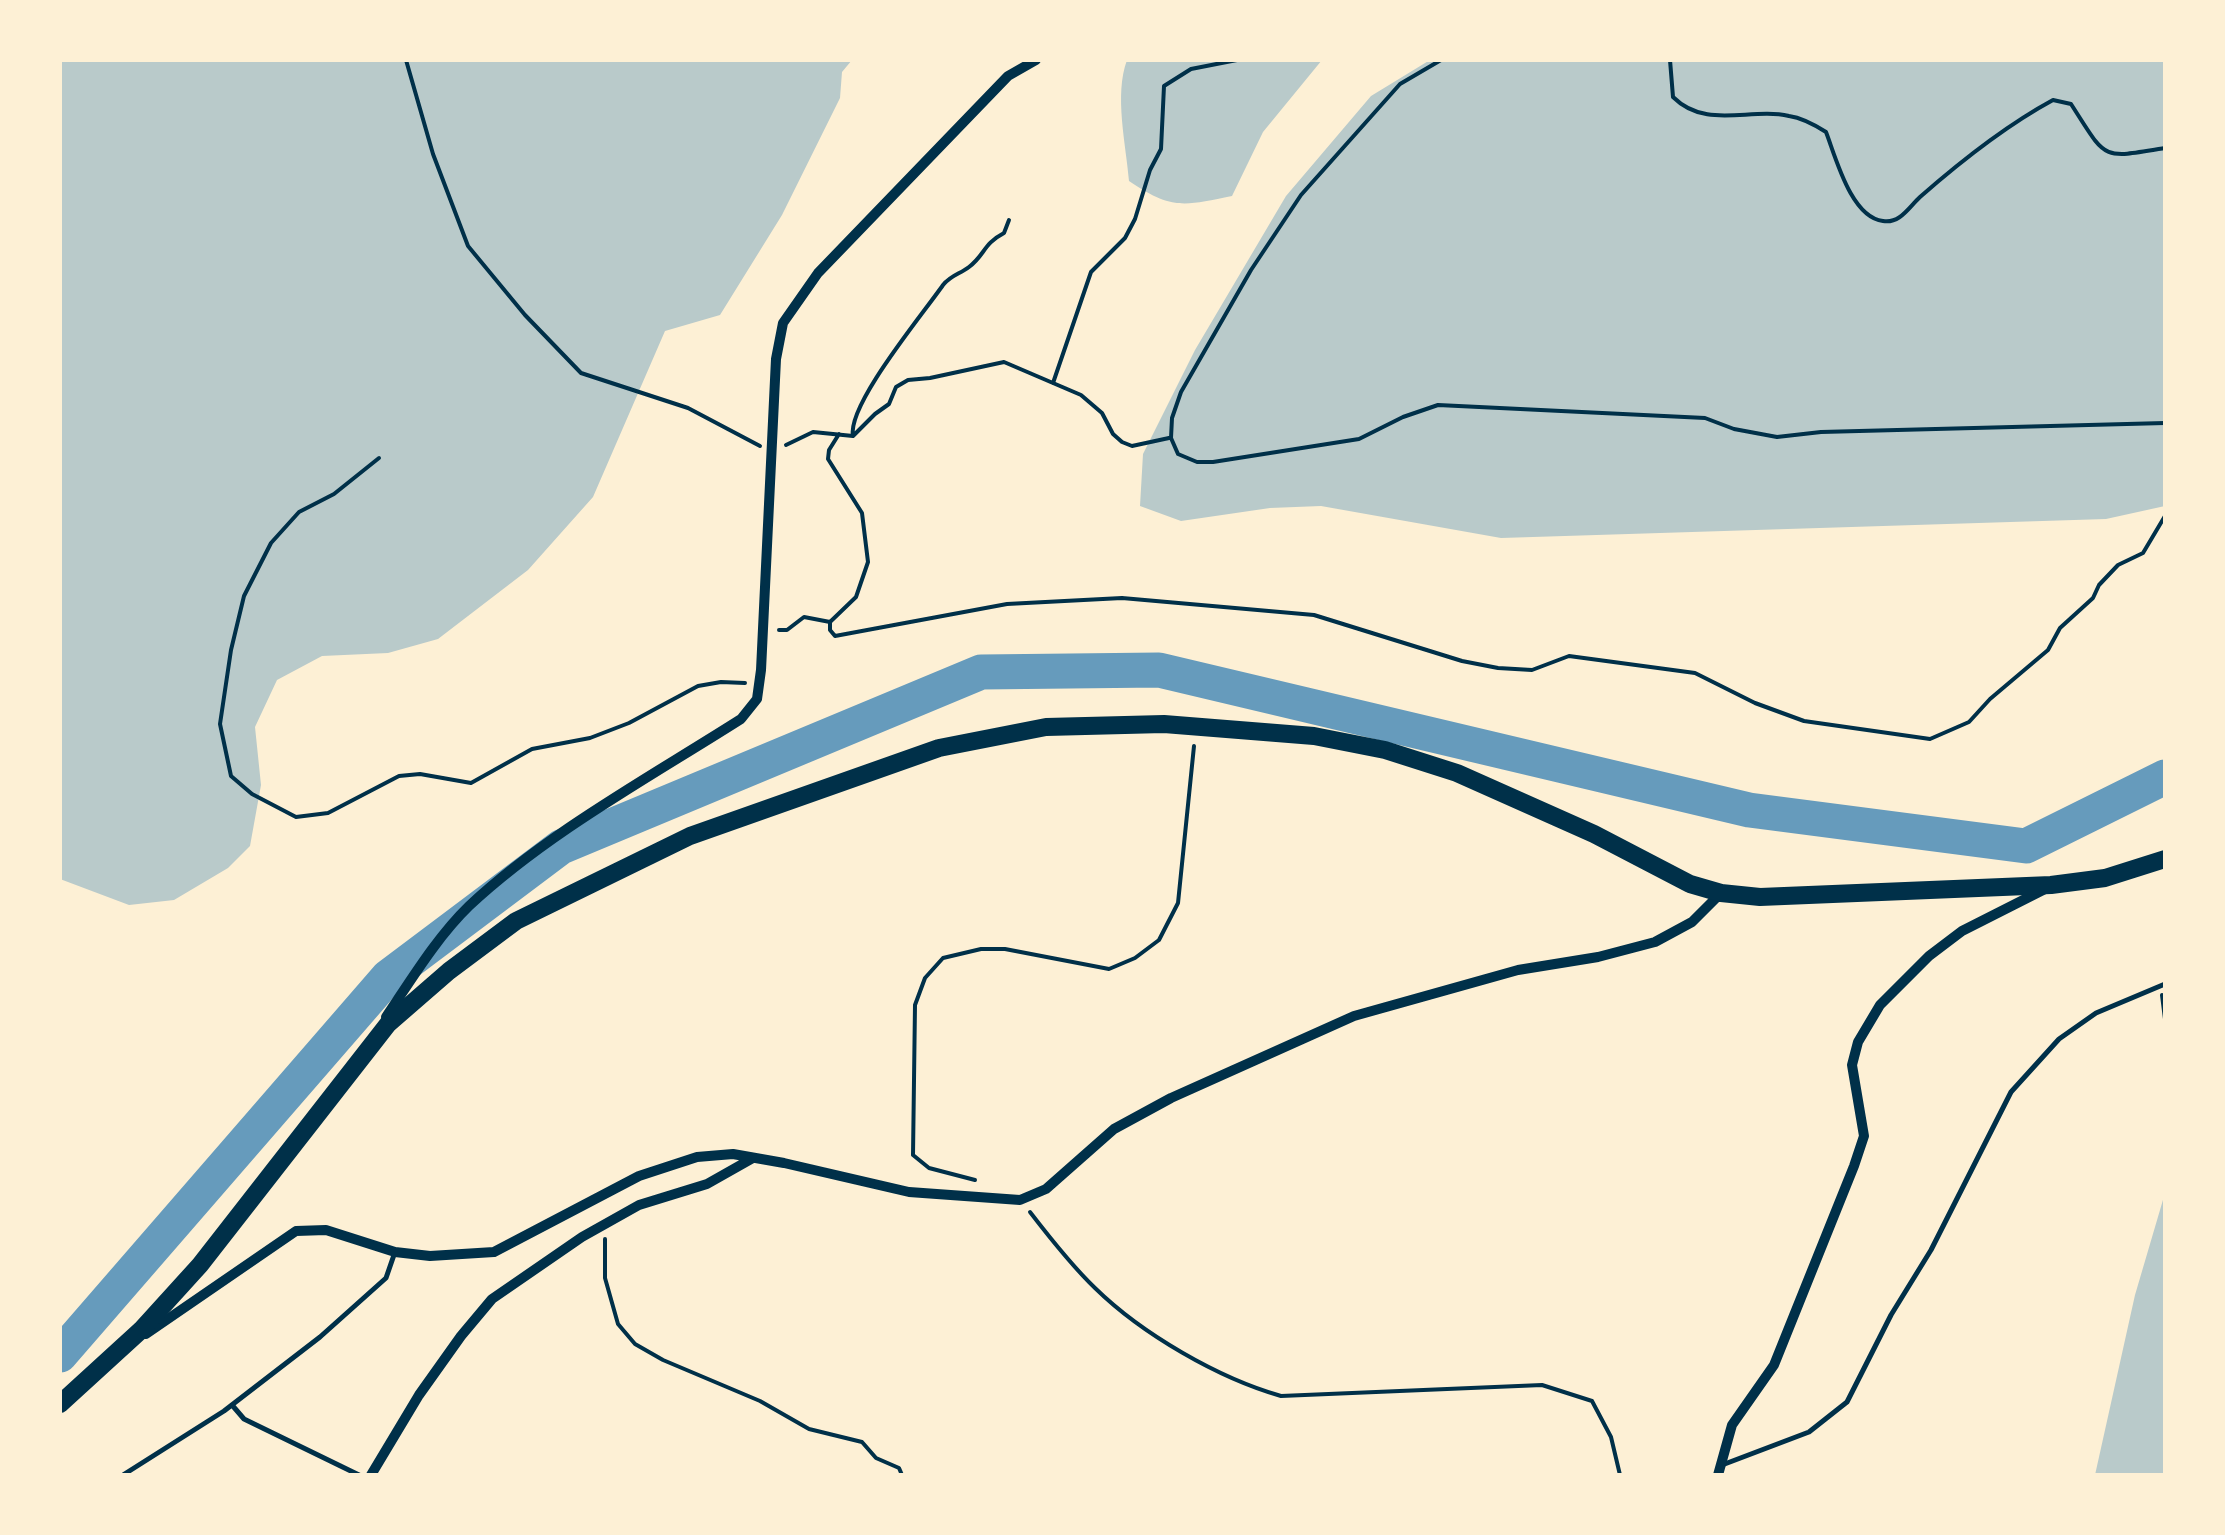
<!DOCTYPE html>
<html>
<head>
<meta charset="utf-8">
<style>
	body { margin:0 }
	#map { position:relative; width:2225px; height:1535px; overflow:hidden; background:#fdf0d5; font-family:Raleway,sans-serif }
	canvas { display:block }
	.frame { position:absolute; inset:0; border:62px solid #fdf0d5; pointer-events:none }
</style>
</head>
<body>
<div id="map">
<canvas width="2225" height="1535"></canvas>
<div class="frame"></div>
</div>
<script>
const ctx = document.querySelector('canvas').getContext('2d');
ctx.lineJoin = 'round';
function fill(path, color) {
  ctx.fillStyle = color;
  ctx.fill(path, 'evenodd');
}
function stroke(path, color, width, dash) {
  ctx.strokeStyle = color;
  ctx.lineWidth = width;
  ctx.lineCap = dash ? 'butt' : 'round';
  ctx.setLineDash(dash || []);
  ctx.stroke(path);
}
const green = new Path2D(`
	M60 60H852L842 72 840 98 782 215 720 315 665 331 593 497 528 570 438 639 388 653 322 656 277 680 255 727 261 785 250 846 228 868 174 900 129 905 60 879Z
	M1127 60H1322L1263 132 1232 196C1183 206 1172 210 1129 181 1126 144 1114 95 1127 60Z
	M1430 60H2165V506L2106 519 1501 538 1321 506 1270 508 1181 521 1140 506 1143 454 1195 350 1286 196 1371 96Z
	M2165 1193V1475H2095L2135 1295Z`);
const river = new Path2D(`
	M60 1355 388 977 561 847 981 672 1159 670 1749 810 2026 846 2165 777`);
const path = new Path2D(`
	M406 60 433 154 468 246 525 315 581 373 688 408 760 446
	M1441 60 1400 84 1301 195 1251 270 1181 392 1172 418 1171 438 1178 454 1197 462H1213L1359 439 1403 417 1438 405 1705 418 1734 429 1777 437 1821 432 2165 423
	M1670 60 1673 97C1706 130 1750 107 1789 116 1803 118 1815 125 1826 132 1836 158 1851 217 1883 221 1900 224 1909 207 1920 197 1961 161 2005 126 2053 100L2071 104C2107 160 2100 159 2165 148
	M1053 383 1091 272 1125 238 1135 219 1150 170 1161 149 1164 86 1191 69 1237 60
	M853 436C847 405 923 314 943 285 951 275 960 274 969 267 985 255 983 244 1004 233L1009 220
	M786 445 813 432 853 436 875 414 889 404 896 387 908 380 930 378 1004 362 1081 395 1102 413 1113 434 1122 442 1132 446 1169 438
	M379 458 334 494 299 512 271 543 244 596 231 650 220 724 231 776 252 794 296 817 328 813 399 776 420 774 471 783 532 749 590 738 629 723 698 686 721 682 745 683
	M830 622V630L835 636 1007 604 1122 598 1314 615 1462 661 1498 668 1532 670 1569 656 1695 673 1755 703 1804 721 1930 739 1969 722 1990 699 2048 650 2060 628 2093 598 2099 585 2118 565 2143 553 2165 516
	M779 630H787L804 617 830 622 856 597 868 562 862 513 828 459 829 450 839 434
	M2162 995 2165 1019
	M975 1180 929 1168 913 1155 915 1005 925 978 943 958 981 949H1005L1109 969 1135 958 1159 940 1178 903 1194 746
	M1030 1212C1050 1238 1071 1265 1095 1288 1142 1334 1218 1378 1281 1396L1542 1385 1592 1401 1611 1437 1620 1475
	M605 1239V1278L618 1324 635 1344 663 1360 760 1401 809 1429 862 1442 876 1458 899 1468 902 1475`);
const service = new Path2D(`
	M232 1405 244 1419 359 1475
	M1722 1465 1809 1432 1847 1402 1891 1315 1931 1250 2011 1092 2059 1039 2096 1013 2165 984
	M123 1475 224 1411 320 1337 386 1278 395 1252`);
const minor = new Path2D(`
	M386 1017C411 980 437 937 469 906 547 833 650 777 741 719L757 699 761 670 776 359 783 323 818 273 1008 76 1036 60
	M146 1334 296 1231 326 1230 395 1252 430 1256 494 1252 639 1176 697 1157 733 1154 784 1163 909 1192 1020 1200 1046 1189 1114 1129 1171 1098 1354 1016 1518 970 1598 957 1655 942 1692 922 1720 894
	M371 1475 419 1395 461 1336 492 1299 582 1237 639 1205 707 1184 753 1158
	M1718 1475 1732 1425 1774 1365 1854 1166 1864 1136 1852 1065 1858 1042 1880 1005 1929 956 1962 931 2045 889`);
const trunk = new Path2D(`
	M60 1404 141 1330 200 1265 388 1024 449 971 516 921 690 836 939 748 1046 727 1164 724 1314 736 1385 750 1457 773 1594 834 1690 884 1721 893 1760 897 2051 885 2105 878 2165 859`);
fill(green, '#b9caca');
stroke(river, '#669bbc', 35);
stroke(path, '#003049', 4);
stroke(service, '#003049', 5);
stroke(minor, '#003049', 10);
stroke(trunk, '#003049', 18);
</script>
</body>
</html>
